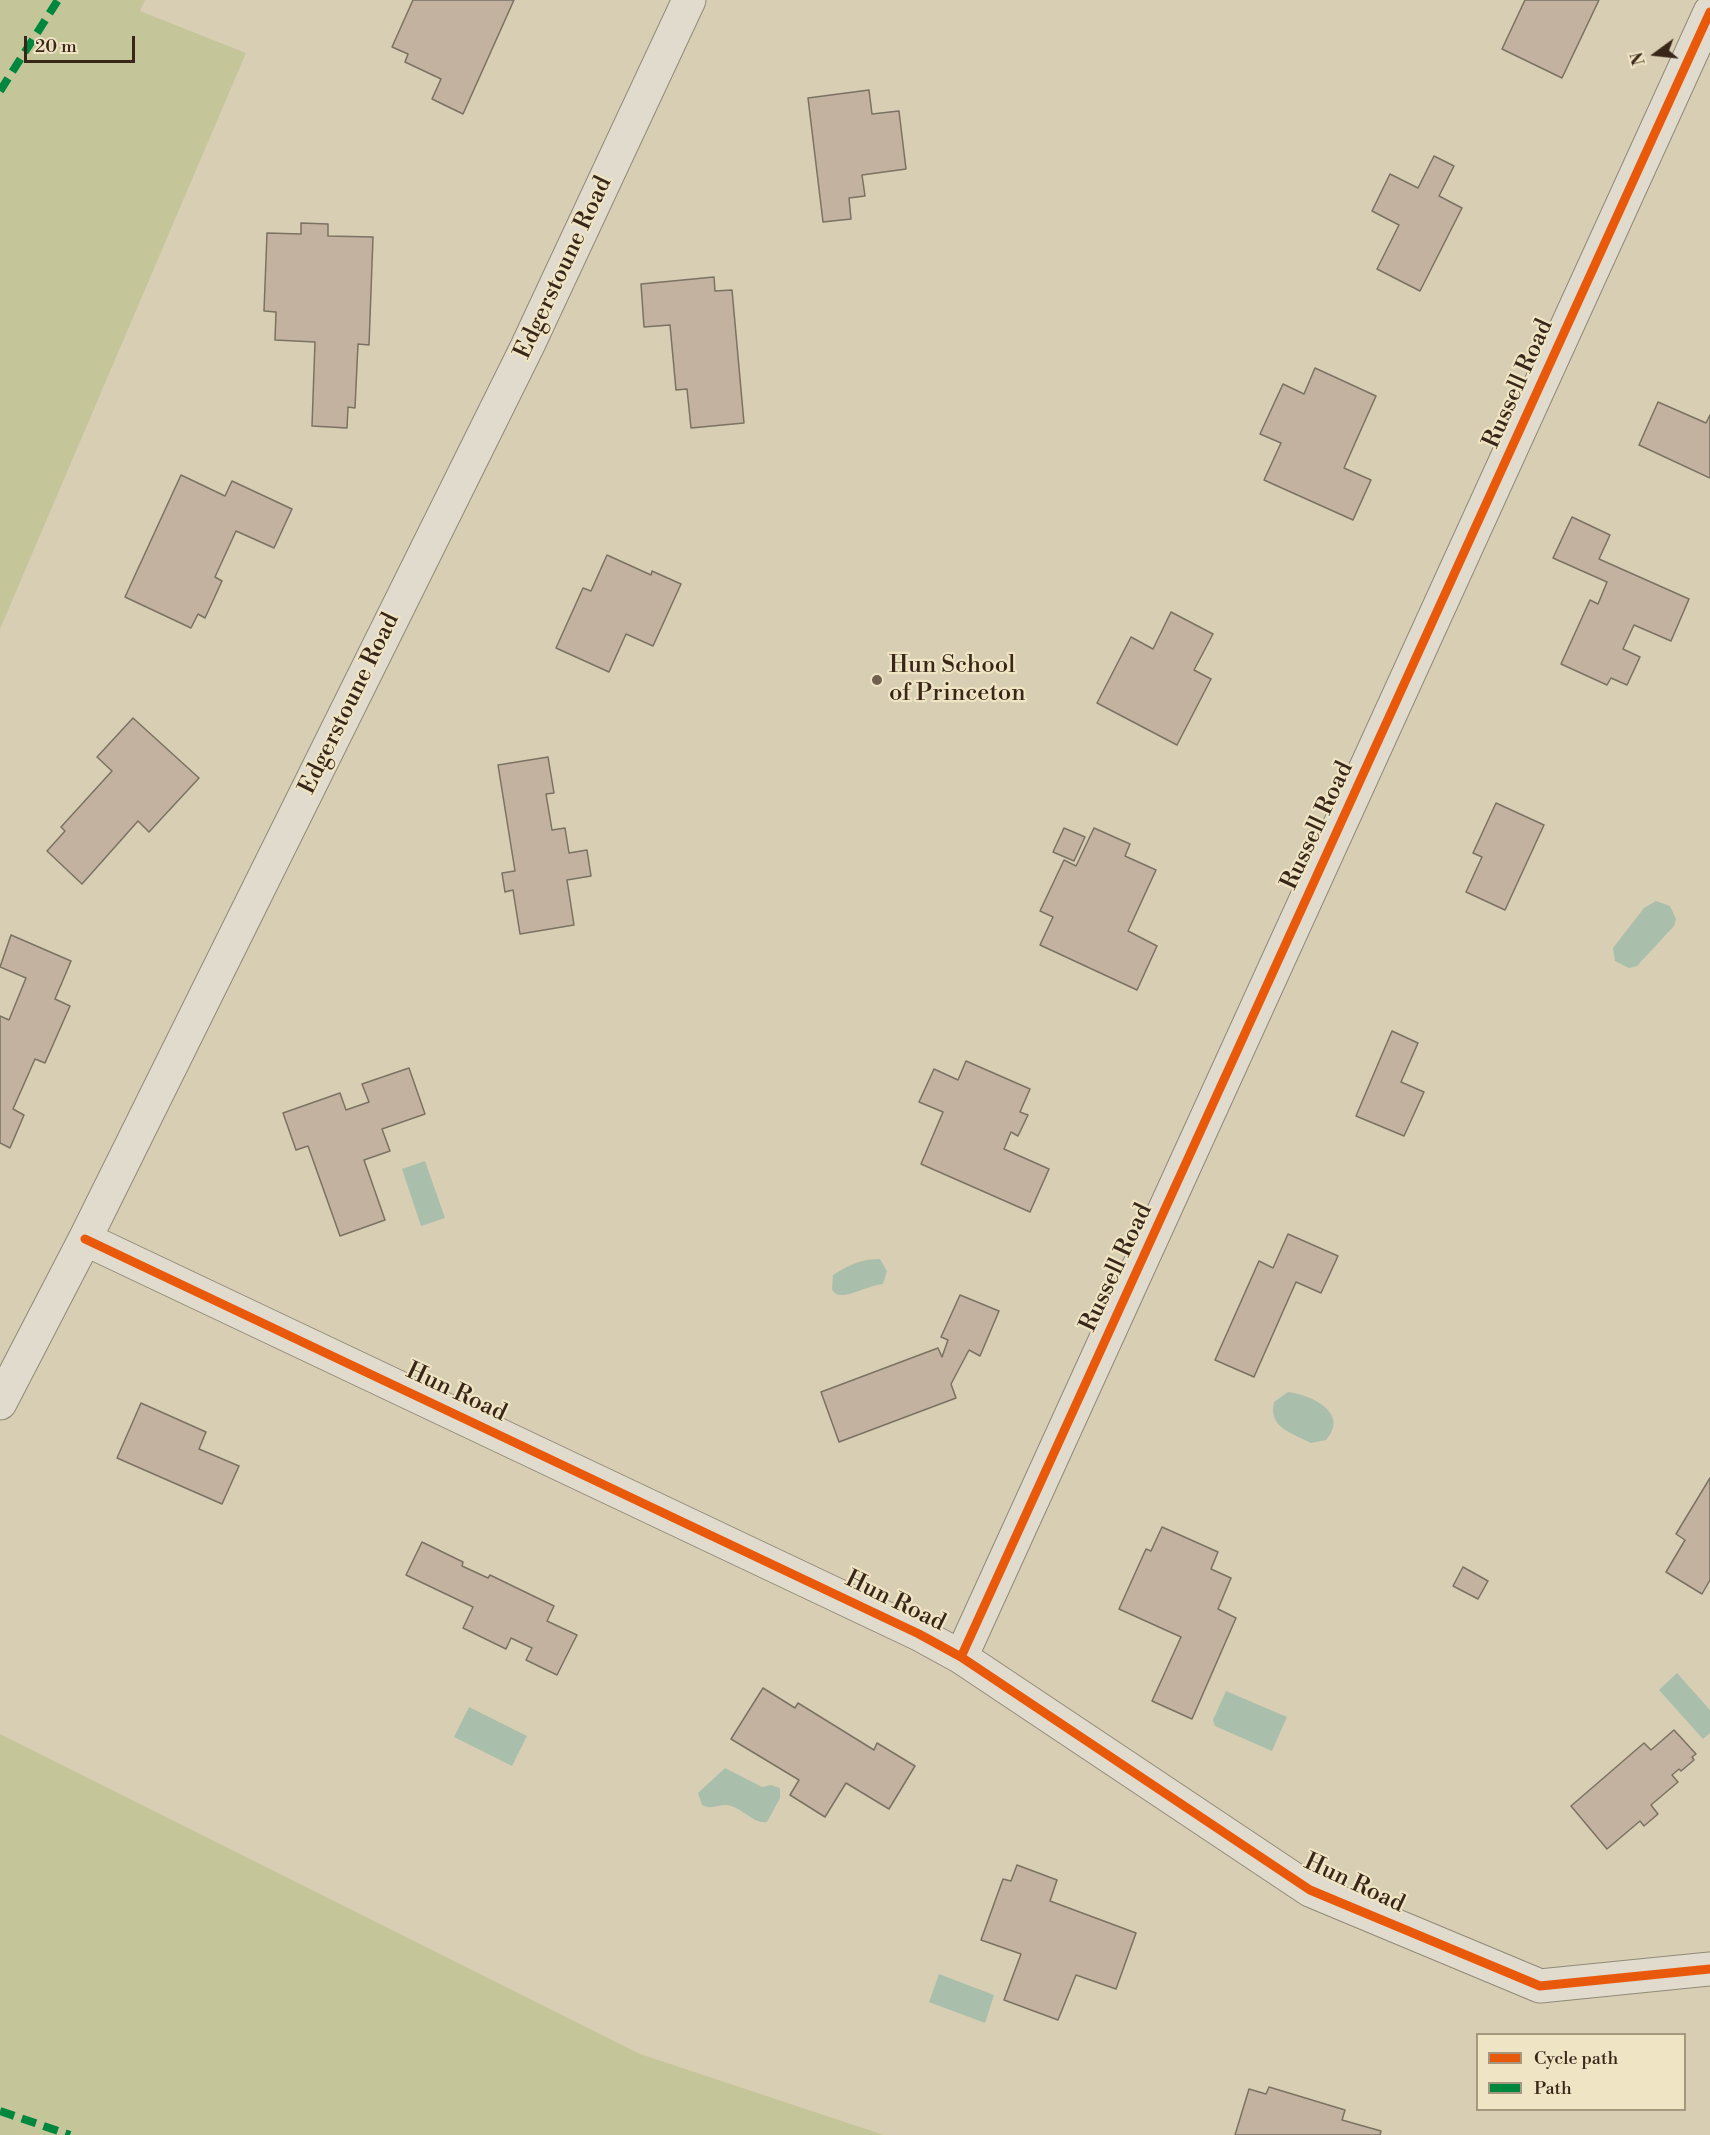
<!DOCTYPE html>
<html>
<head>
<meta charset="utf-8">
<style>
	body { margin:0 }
	#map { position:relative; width:1710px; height:2135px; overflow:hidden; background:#d8ceb3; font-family:"Libre Bodoni",serif }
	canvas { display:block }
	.legend { position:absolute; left:1476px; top:2033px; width:210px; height:78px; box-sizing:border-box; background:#efe4c4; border:2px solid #a6987f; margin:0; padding:8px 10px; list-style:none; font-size:18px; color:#382618 }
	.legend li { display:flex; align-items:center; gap:12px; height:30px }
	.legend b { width:30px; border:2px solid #a6987f }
	.north { position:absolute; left:1626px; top:24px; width:60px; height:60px; -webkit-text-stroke:4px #efe4c4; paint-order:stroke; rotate:255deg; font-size:16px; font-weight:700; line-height:24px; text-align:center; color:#382618 }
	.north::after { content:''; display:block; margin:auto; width:21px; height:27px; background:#382618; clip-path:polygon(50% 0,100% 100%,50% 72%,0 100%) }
	.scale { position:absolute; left:24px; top:36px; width:111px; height:27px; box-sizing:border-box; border:3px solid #382618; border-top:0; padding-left:8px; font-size:18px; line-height:21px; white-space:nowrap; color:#382618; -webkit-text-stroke:4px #efe4c4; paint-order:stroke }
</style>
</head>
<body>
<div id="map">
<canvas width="1710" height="2135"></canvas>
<ul class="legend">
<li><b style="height:8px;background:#e8590c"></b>Cycle path</li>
<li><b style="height:8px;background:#00873e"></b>Path</li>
</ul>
<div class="north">N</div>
<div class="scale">20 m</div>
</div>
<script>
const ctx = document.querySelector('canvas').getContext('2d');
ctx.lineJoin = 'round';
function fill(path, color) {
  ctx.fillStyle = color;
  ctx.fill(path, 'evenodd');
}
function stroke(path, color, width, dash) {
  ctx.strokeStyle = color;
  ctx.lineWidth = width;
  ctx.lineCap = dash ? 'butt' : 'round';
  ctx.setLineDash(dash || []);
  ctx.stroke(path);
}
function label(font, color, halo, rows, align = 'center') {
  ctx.font = font + ' "Libre Bodoni",serif';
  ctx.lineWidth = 4.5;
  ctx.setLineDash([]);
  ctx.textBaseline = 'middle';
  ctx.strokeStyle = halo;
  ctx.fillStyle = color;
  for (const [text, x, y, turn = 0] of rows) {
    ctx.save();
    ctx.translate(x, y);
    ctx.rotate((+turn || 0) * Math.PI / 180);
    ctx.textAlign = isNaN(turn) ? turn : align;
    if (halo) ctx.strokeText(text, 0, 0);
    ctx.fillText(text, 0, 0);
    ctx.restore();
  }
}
const green = new Path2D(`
	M0 0H145L140 11 246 53 0 629Z
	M0 1734 640 2054 884 2135H0Z`);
const water = new Path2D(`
	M1656 901 1670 906 1676 919 1674 926 1637 966 1629 968 1615 961 1613 948 1644 908Z
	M425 1161 445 1218 421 1226 402 1169Z
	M880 1259 887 1271 883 1284C868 1285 847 1299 836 1294L832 1290 833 1275C849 1265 861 1259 880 1259Z
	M1288 1392C1312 1395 1350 1413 1326 1440L1311 1443C1292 1433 1268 1428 1274 1402Z
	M1677 1673 1710 1710V1733L1703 1739 1659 1690Z
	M1226 1691 1287 1717 1272 1751 1215 1726 1213 1720Z
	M469 1707 527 1736 512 1766 454 1737Z
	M725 1768 762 1787 771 1785 780 1788V1798L767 1822C754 1824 744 1810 731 1806 721 1802 713 1811 702 1805L698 1793Z
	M939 1974 994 1995 985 2023 929 2002Z`);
const building = new Path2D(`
	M413 0H514L463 114 432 99 441 79 405 62 408 54 392 47Z
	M1525 0H1599L1562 78 1502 49Z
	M869 90 872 114 899 111 906 169 862 175 865 196 849 198 851 219 823 222 808 98Z
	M1434 156 1454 166 1439 196 1462 208 1420 291 1377 269 1399 225 1372 211 1390 174 1418 188Z
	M301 223 328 224V236L373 237 369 345 358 344 355 408 348 407 347 428 312 426 315 342 275 340 276 312 264 311 267 233 301 234Z
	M714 277 715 291 732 290 744 423 691 428 687 389 676 390 670 325 644 327 641 284Z
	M1315 368 1376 396 1344 468 1371 480 1353 520 1264 480 1281 443 1260 434 1283 384 1304 394Z
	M1658 402 1706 423 1710 415V478L1639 445Z
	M181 475 225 496 232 481 292 509 274 548 236 531 215 577 222 581 205 618 198 614 191 628 125 597Z
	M1572 517 1610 535 1599 559 1689 599 1671 641 1634 625 1623 649 1640 657 1627 685 1611 678 1607 685 1561 664 1590 600 1598 604 1607 582 1553 558Z
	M607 555 651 575 652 571 681 584 653 646 626 634 609 672 556 648 583 588 591 591Z
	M1171 612 1213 634 1194 670 1211 679 1177 745 1097 703 1131 637 1153 649Z
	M133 718 199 778 149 832 138 821 82 884 47 851 65 831 61 827 112 771 97 757Z
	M548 757 554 793 546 794 552 830 565 828 569 853 587 850 591 876 567 880 574 925 520 934 513 890 505 892 502 873 515 871 498 765Z
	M1496 803 1544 825 1505 910 1466 892 1482 857 1473 853Z
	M1064 828 1085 837 1074 861 1053 852Z
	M1094 828 1130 844 1125 856 1156 870 1128 931 1157 946 1137 990 1040 945 1053 917 1040 911 1064 860 1076 866Z
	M11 935 71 961 55 999 70 1006 45 1063 35 1059 13 1109 24 1115 10 1148 0 1143V1016L9 1020 26 978 0 967Z
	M1392 1031 1418 1043 1401 1082 1424 1092 1404 1136 1356 1116Z
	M966 1061 1030 1089 1020 1112 1028 1115 1018 1136 1011 1132 1004 1149 1049 1169 1030 1212 921 1164 943 1112 919 1102 934 1069 958 1080Z
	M409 1068 425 1114 382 1129 390 1151 364 1160 385 1220 340 1236 308 1146 296 1150 283 1113 340 1093 346 1110 369 1102 362 1084Z
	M1288 1234 1338 1256 1321 1293 1296 1282 1254 1377 1215 1360 1259 1261 1273 1268Z
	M960 1295 999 1311 980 1356 969 1350 951 1384 956 1398 839 1442 821 1392 938 1348 942 1357 948 1340 941 1337Z
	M141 1403 206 1432 199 1449 239 1466 222 1504 117 1458Z
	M1710 1478V1580L1702 1594 1666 1572 1685 1540 1676 1534Z
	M1162 1527 1218 1552 1211 1569 1231 1578 1218 1609 1236 1618 1192 1719 1152 1701 1181 1637 1119 1609 1146 1549 1151 1551Z
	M422 1542 463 1562 462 1566 488 1578 490 1575 554 1606 547 1621 577 1635 557 1675 526 1660 532 1648 511 1638 506 1649 463 1628 473 1607 406 1575Z
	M1463 1567 1488 1581 1478 1599 1453 1586Z
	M763 1688 795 1708 798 1703 874 1750 877 1743 915 1766 889 1809 846 1783 825 1817 790 1795 799 1780 731 1739Z
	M1674 1730 1696 1754 1692 1757 1694 1760 1681 1771 1679 1769 1672 1775 1678 1782 1651 1805 1658 1814 1644 1826 1640 1821 1607 1849 1571 1806 1644 1743 1651 1750Z
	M1017 1865 1057 1880 1050 1901 1136 1933 1116 1989 1076 1975 1058 2020 1004 2000 1021 1954 981 1940 1003 1879 1011 1881Z
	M1269 2087 1345 2110 1342 2120 1381 2131 1380 2135H1235L1249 2089 1266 2094Z`);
const minor = new Path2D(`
	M85 1239 919 1634 961 1657 1310 1890 1540 1986 1710 1969
	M0 1403 85 1239 527 347 689 0
	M961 1657 1710 12`);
const quiet = new Path2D(`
	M0 91 58 0
	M0 2111 70 2135`);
const cycleway = new Path2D(`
	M85 1239 919 1634 961 1657 1310 1890 1540 1986 1710 1969
	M961 1657 1710 12`);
const markers = [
	[877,680,6,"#70614e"]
];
const streetNames = [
	["Edgerstoune Road",564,268,-65],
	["Russell Road",1519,384,-66],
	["Edgerstoune Road",350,704,-64],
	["Russell Road",1318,826,-65],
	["Russell Road",1117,1268,-65],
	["Hun Road",456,1393,25],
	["Hun Road",895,1602,26],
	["Hun Road",1354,1884,25]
];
const poiNames = [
	["Hun School",889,666],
	["of Princeton",889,694]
];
fill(green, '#c5c59a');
fill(water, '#aabfab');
fill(building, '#c3b2a0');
stroke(building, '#7a7263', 1.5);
stroke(minor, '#918978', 35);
stroke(minor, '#e0dbcd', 33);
stroke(quiet, '#00873e', 8, [15, 8]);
stroke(cycleway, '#e8590c', 9);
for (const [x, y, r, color] of markers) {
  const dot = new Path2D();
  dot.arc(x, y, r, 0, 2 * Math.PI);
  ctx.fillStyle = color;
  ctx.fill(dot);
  stroke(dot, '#efe4c4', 2);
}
label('24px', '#382618', '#efe4c4', streetNames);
label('24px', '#382618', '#efe4c4', poiNames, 'left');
</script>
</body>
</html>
